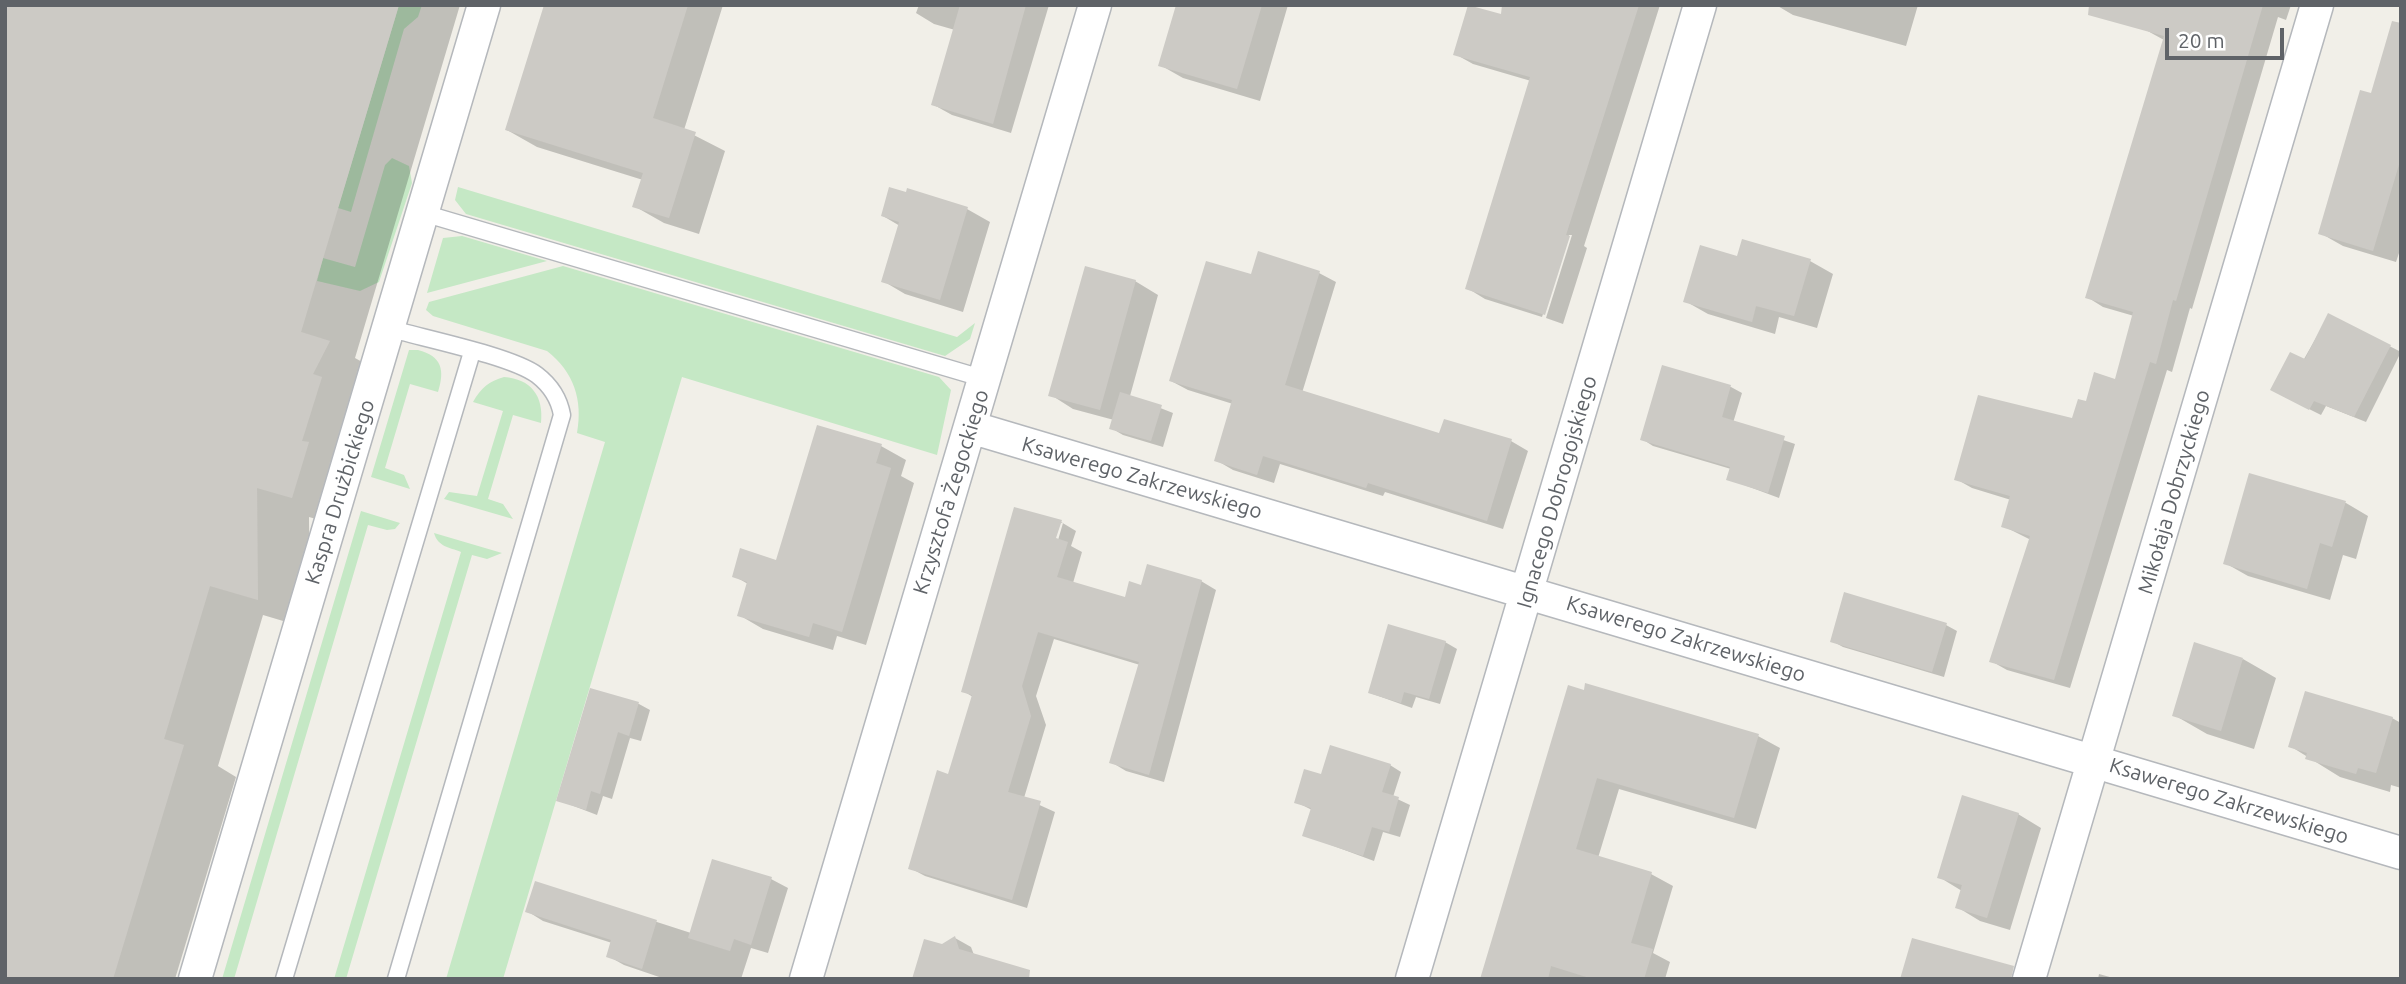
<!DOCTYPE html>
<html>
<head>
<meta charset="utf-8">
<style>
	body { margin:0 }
	#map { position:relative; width:2406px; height:984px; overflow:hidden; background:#f1efe8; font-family:Ubuntu,sans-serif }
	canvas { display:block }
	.frame { position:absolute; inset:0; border:7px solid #5f6368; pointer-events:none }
	.scale { position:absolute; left:2165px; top:28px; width:119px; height:32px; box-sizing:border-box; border:4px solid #5f6368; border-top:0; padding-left:9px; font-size:21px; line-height:24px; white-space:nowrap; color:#5f6368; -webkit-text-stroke:5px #fff; paint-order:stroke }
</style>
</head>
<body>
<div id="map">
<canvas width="2406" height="984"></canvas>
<div class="frame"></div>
<div class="scale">20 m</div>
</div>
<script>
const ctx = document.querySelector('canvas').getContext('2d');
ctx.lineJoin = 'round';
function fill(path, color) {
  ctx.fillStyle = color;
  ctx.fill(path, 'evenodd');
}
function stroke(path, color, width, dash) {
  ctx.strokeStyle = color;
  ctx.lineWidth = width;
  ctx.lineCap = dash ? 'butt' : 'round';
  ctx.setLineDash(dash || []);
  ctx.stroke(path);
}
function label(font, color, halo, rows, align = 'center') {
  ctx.font = font + ' Ubuntu,sans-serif';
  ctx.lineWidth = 5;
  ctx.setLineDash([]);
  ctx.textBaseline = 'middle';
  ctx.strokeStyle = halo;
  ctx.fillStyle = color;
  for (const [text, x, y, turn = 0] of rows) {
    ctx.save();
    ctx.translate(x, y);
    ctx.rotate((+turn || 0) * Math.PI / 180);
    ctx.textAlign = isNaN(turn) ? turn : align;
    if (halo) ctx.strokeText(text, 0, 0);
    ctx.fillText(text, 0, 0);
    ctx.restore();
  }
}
const green = new Path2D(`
	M399 5H422L418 17 404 29 351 212 338 208Z
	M392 158 409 166 412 183 379 282 360 291 317 281 323 258 355 267 385 165Z
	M458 187 957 337 975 323 970 339 945 356 466 214 455 200Z
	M462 236 547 261 427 293 443 238Z
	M563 266 939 377 951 390 937 455 682 377 503 979H446L605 442 577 433C583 400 574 372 547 351L433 316 426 310 429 302Z
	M418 350C442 356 445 370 438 392L410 384 385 468 404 475 410 489 371 477 409 350Z
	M504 377C531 379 544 396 541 423L513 415 488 499 503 504 513 519 444 499 449 492 477 496 503 411 473 402C481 388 489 381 504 377Z
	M361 511 400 523 395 529 387 530 368 525 234 979H222Z
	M434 533 502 553 487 559 472 555 346 979H334L461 552C449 547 438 547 434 533Z`);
const shadow = new Path2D(`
	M5 5H460L355 358 382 373 344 527 309 517 310 629 263 615 218 766 236 777 175 979H5Z
	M546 5H723L684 130 725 151 699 234 664 223 634 206 643 180 537 147 507 130Z
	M919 5H1049L1011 133 952 115 934 105 955 30 934 24 916 13Z
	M1178 5H1288L1260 101 1183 78 1160 65Z
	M1560 5H1660L1584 246 1587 248 1563 324 1546 318 1572 235H1569L1542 317 1485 299 1467 288 1531 81 1473 64 1455 54 1552 31Z
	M1776 5H1918L1906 46 1793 15Z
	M2151 5H2291L2286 20 2278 17 2192 309 2190 308 2172 372 2167 370 2070 688 2007 670 1991 661 2031 540 2003 526 2011 500 1972 488 1956 479 2073 420 2087 403 2116 381 2134 316 2103 307 2087 297 2164 40 2144 29Z
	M2401 50V247L2396 262 2343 246 2320 233 2372 95Z
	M967 209 990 222 963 312 905 294 883 281 900 226 883 216Z
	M1810 261 1833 274 1817 328 1779 317 1775 334 1708 314 1685 301Z
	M1319 273 1336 282 1302 393 1440 436 1511 441 1528 451 1503 529 1385 492 1383 496 1280 464 1274 483 1233 470 1216 460 1233 404 1188 390 1171 381 1252 276Z
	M1135 281 1158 295 1130 396 1173 413 1163 447 1123 435 1111 428 1114 420 1073 409 1051 395Z
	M2329 315 2401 352 2366 422 2326 406 2321 415 2283 396Z
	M1663 367 1731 387 1742 393 1733 423 1795 444 1779 498 1728 479 1731 469 1653 446 1642 439Z
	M818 427 881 446 906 460 901 476 914 483 866 645 837 636 833 650 763 629 739 615 748 584 734 576 778 562Z
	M2251 475 2346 503 2368 516 2356 559 2343 555 2330 600 2248 576 2225 563Z
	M1016 509 1061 522 1076 531 1071 546 1082 552 1073 583 1126 599 1131 583 1142 587 1149 566 1201 581 1216 590 1164 782 1126 771 1111 762 1140 665 1054 639 1036 696 1046 725 1024 798 1055 812 1027 908 925 876 910 868 938 773 949 776 973 697 963 691ZM1059 523H1063L1056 547 1052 546Z
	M1946 625 1957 631 1944 677 1843 647 1832 641Z
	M1445 642 1457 649 1440 704 1416 697 1412 708 1370 693Z
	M2243 659 2276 678 2254 749 2207 734 2174 715Z
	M1569 687 1758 736 1780 748 1756 829 1619 789 1598 858 1651 874 1673 886 1653 953 1670 962 1665 979H1482Z
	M591 691 639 704 650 710 641 741 630 738 612 799 603 796 597 815 558 800Z
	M2392 718 2401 723V788L2391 785 2390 792 2340 777 2290 746Z
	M1390 765 1401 772 1393 797 1410 805 1400 837 1383 832 1374 861 1304 835 1312 810 1296 802 1323 776Z
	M2018 814 2041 828 2010 930 1980 921 1957 907 1962 891 1939 877Z
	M771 879 788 888 768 953 751 948 741 979H665L624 965 608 956 612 943 543 921 527 911 536 883 691 933Z
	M955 938 971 947 974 955 943 946Z
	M2099 974 2117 979H2098Z`);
const building = new Path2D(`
	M5 5H399L301 332 330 341 313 374 322 377 302 441 309 442 292 498 257 488 258 600 210 586 164 739 184 745 113 979H5Z
	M544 5H688L653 118 696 132 669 218 632 207 643 173 505 130Z
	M960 5H1026L993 124 931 105Z
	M1176 5H1262L1237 89 1158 66Z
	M1468 5 1501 14 1502 5H1639L1566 235 1570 236 1545 315 1465 289 1530 77 1453 55Z
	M2089 5H2263L2176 301 2173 300 2156 364 2150 362 2054 680 1989 662 2030 536 2001 527 2010 496 1954 480 1978 395 2072 418 2078 399 2086 401 2094 372 2115 379 2133 312 2085 298 2164 36 2088 15Z
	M2392 21 2401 23V158L2373 251 2318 234 2360 90 2371 93Z
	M889 187 906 192 907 188 968 207 940 300 881 282 899 222 881 216Z
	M1742 239 1811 259 1794 316 1756 306 1752 322 1683 302 1700 245 1737 256Z
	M1258 251 1320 271 1285 385 1439 433 1444 419 1512 439 1487 521 1368 483 1366 488 1263 456 1257 475 1214 461 1232 400 1169 381 1206 261 1251 274Z
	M1085 266 1136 280 1100 410 1048 396Z
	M2328 313 2391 345 2354 417 2314 401 2309 410 2270 390 2290 352 2305 359Z
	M1662 365 1731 385 1722 417 1785 436 1768 493 1726 480 1730 467 1640 440Z
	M1120 392 1162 405 1151 441 1109 429Z
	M817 425 882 444 876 463 891 468 842 632 813 623 809 637 737 616 747 582 732 577 740 548 776 560Z
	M2249 473 2346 501 2332 547 2320 543 2307 589 2223 564Z
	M1014 507 1062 520 1056 538 1068 542 1057 577 1125 597 1129 581 1141 585 1147 564 1202 580 1149 775 1109 763 1139 662 1038 632 1022 686 1031 716 1008 792 1041 801 1012 900 908 869 937 770 948 774 972 695 961 692Z
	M1844 592 1947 623 1932 672 1830 642Z
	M1388 624 1446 641 1429 699 1404 692 1401 703 1368 693Z
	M2194 642 2243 658 2221 731 2172 716Z
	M1585 683 1759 734 1734 818 1597 778 1576 849 1652 872 1631 943 1653 949 1644 979H1593L1551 966 1548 979H1480L1568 685 1584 690Z
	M590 688 639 702 629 736 618 732 600 794 591 791 586 810 556 801Z
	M2305 691 2393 717 2376 773 2358 768 2356 774 2305 759 2307 753 2288 747Z
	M1330 745 1391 764 1382 792 1399 797 1389 832 1372 827 1363 856 1302 836 1311 808 1294 803 1304 769 1321 774Z
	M1962 795 2019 813 1987 918 1955 908 1962 885 1937 878Z
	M712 859 772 877 751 945 734 939 730 951 688 938Z
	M535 881 657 920 642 969 606 957 611 940 525 912Z
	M955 936 959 949 1030 970 1029 979H912L924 939 942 944Z
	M1912 938 2014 966 2011 979H1900Z`);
const lane = new Path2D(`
	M423 213 985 379
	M388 328C422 338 512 356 537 375 550 385 559 398 562 415L396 979
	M284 979 472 352`);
const street = new Path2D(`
	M970 427 2401 853
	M195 979 484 5
	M806 979 1095 5
	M1412 979 1700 5
	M2029 979 2317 5`);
const streetNames = [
	["Ksawerego Zakrzewskiego",1142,478,16],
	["Kaspra Drużbickiego",340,492,-73],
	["Krzysztofa Żegockiego",951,492,-73],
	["Ignacego Dobrogojskiego",1557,492,-74],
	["Mikołaja Dobrzyckiego",2174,492,-74],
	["Ksawerego Zakrzewskiego",1686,639,17],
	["Ksawerego Zakrzewskiego",2229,801,17]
];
fill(green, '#c5e8c5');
fill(shadow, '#0003');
fill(building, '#cccac5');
stroke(lane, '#b5b8bc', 19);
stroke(street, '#b5b8bc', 35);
stroke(lane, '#fff', 16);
stroke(street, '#fff', 32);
label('21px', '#5f6368', '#fff', streetNames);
</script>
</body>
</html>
